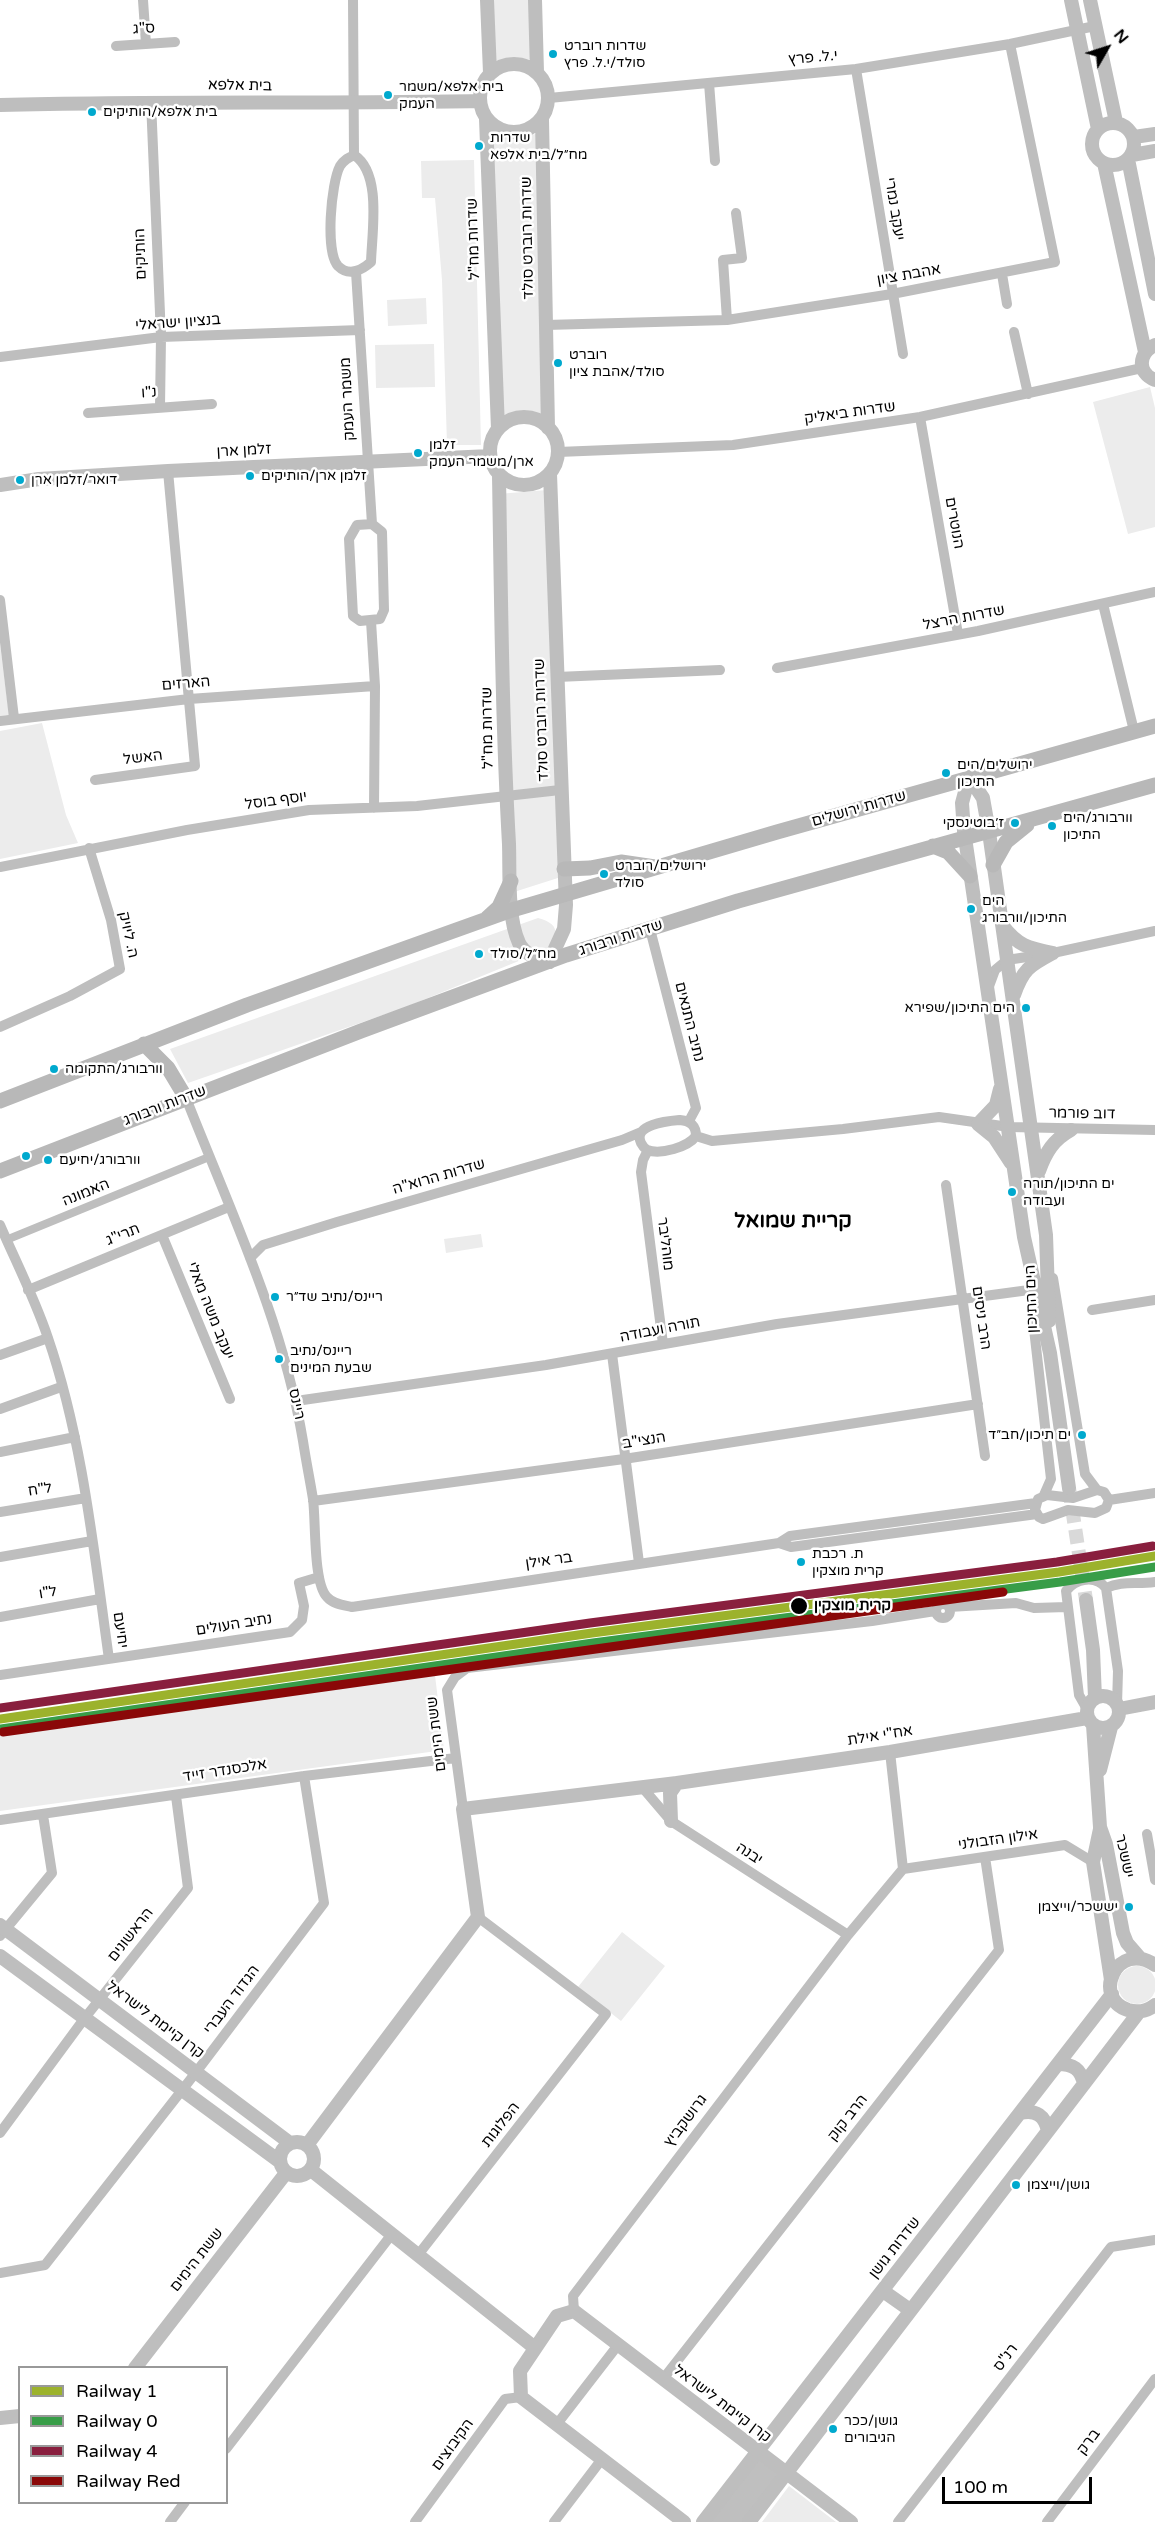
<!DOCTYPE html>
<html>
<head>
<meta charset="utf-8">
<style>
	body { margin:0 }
	#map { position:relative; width:1155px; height:2522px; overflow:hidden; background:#fff; font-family:"Varela Round",sans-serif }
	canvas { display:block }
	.legend { position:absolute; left:18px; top:2366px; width:210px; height:138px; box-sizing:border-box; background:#fff; border:2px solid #999; margin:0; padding:8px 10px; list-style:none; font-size:18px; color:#000 }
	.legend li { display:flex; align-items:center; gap:12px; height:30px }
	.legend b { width:30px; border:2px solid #999 }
	.north { position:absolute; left:1077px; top:18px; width:60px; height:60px; -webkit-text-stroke:4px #fff; paint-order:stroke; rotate:51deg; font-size:16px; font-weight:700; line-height:24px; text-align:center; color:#000 }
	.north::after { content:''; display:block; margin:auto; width:21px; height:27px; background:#000; clip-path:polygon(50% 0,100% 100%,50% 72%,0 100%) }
	.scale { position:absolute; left:942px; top:2477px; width:150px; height:27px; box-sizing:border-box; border:3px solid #000; border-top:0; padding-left:8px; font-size:18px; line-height:21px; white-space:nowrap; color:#000; -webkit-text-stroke:4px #fff; paint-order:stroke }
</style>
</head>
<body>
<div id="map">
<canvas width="1155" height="2522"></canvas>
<ul class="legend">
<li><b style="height:8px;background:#9cb22c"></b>Railway 1</li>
<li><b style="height:8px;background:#389d48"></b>Railway 0</li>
<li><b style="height:8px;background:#891f3e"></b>Railway 4</li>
<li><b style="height:8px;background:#8a0808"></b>Railway Red</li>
</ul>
<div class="north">N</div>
<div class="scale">100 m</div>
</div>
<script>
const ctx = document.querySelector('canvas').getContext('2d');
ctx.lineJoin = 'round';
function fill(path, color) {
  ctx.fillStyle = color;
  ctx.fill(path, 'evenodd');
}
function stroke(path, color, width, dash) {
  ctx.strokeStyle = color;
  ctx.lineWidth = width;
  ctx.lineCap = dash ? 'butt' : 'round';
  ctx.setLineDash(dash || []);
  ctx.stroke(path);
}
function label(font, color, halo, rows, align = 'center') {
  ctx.font = font + ' "Varela Round",Heebo,sans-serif';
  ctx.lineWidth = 5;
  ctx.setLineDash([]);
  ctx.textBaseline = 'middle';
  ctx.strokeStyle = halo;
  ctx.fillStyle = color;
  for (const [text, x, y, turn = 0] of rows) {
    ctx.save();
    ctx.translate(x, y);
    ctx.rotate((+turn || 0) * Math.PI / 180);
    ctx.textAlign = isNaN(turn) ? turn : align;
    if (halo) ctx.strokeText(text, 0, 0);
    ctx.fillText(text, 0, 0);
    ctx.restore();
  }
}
const green = new Path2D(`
	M491 0H531L533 59 493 61Z
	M538 134 544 413 498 416 490 137Z
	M474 160 481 445H447L442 280 435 198H422L421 161Z
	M426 298 427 324 388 326 387 300Z
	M434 344 435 387 376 388 375 345Z
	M1150 387 1155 408V527L1128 534 1093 402Z
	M547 490 556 786 510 793 498 494Z
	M0 643 9 715 0 716Z
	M42 723 66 815 78 843 0 859V731Z
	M556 795 561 877 514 892 510 800Z
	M538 918C556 923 559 930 553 947L406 1007 188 1083 170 1049Z
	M481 1234 483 1247 446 1253 444 1239Z
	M434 1667 444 1750 0 1811V1733Z
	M622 1932 665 1966 621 2021 578 1987Z
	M1118 1985a19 19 0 1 1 38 0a19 19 0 1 1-38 0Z
	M789 2486 836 2522H762Z`);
const water = new Path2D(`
	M758 2456 781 2475 745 2522H706Z`);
const tertiaryTunnel = new Path2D(`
	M1069 1488 1086 1600`);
const pedestrian = new Path2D(`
	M6 1240 209 1157`);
const minor = new Path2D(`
	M143 0 146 44
	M353 0 354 155
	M116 46 175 42
	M856 69 903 354
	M709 83 715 161
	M549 98 856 69 1010 44 1095 26
	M151 101 161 337 160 407
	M354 155C382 173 372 231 371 262 362 270 349 277 338 266 325 252 331 183 340 166 344 160 348 158 354 155Z
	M356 272 372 524
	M1002 274 1007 304
	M727 320 723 260 742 258 736 213
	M546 325 727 320 892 294 1055 262 1010 44
	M1014 332 1028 394
	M0 357 161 337 360 330
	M88 413 212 404
	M920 417 958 634
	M558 452 733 445 920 417 1142 368
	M372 524 382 532 384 610 380 619 360 621 353 616 349 539 357 525Z
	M0 600 14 718
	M1103 604 1134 731
	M371 621 375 686 374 808
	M777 668 978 631 1155 592
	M557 677 720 670
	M0 721 189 699 375 686
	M95 780 195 766 168 471
	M0 867 187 830 309 810 417 806 560 790
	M650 929 696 1108 689 1121
	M988 989 995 970 1007 960 1053 953 1155 931
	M0 1027 70 996 120 969 111 920 89 848
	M186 1098C230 1210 283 1321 303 1441 306 1461 310 1480 313 1499 316 1521 313 1583 327 1597 333 1604 343 1605 352 1607L779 1543 790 1536 1036 1503
	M680 1120C690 1121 696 1125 696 1136 688 1147 661 1155 647 1150 644 1148 642 1145 641 1143 632 1124 669 1121 680 1120Z
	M696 1136 712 1141 843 1129 939 1117 1009 1127 1155 1130
	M648 1150 643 1160 641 1172 663 1344
	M946 1185 985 1456
	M0 1225C16 1262 35 1299 48 1338 83 1440 94 1553 109 1659
	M162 1235 230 1399
	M250 1258 263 1245 337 1222 622 1140 641 1132
	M1053 1278 1085 1474 1097 1490
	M1029 1285 1051 1479 1044 1495
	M28 1290 229 1207
	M1092 1310 1155 1300
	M612 1354 639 1563
	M0 1355 48 1338
	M296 1401 546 1365 777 1324 1029 1290
	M0 1409 61 1387
	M0 1452 75 1437
	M1097 1490 1104 1492 1109 1500 1106 1508 1095 1513 1068 1510 1043 1519 1039 1517 1035 1510 1038 1499 1047 1495 1073 1498Z
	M1109 1500 1155 1493
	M313 1501 624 1459 978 1404
	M0 1512 86 1498
	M779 1543 791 1547 1037 1514
	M0 1557 92 1541
	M1106 1588C1123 1580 1137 1585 1155 1582
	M936 1611a7 7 0 1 1 14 0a7 7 0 1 1-14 0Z
	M949 1607 1016 1603 1034 1608 1067 1607
	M0 1617 100 1599
	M0 1675 290 1632 302 1620 304 1606 299 1583 319 1577
	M1087 1709 1079 1695 1066 1591C1075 1579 1095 1574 1106 1588L1118 1671 1117 1705
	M890 1752 903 1869
	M642 1787 671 1821 848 1935
	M463 1809 447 1690 455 1677 467 1668 872 1621 935 1611
	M0 1820 304 1776 456 1758
	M1147 1834 1155 1880
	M903 1869 1065 1845 1093 1862
	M0 1936 52 1873 43 1815
	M0 2133 84 2019 188 1888 176 1796
	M418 2255 606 2014 478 1917
	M0 2273 45 2265 197 2071 324 1903 304 1776
	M574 2311 573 2296 848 1935 903 1869
	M663 2379 999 1950 985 1857
	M557 2424 618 2345
	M226 2449 392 2234
	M170 2522 185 2502
	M415 2522 505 2399 521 2397
	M554 2522 602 2459
	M898 2522 1111 2247 1155 2240
	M1047 2522 1155 2379`);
const tertiary = new Path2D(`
	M487 0 490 73
	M535 0 537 72
	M1071 0 1098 129
	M1090 0 1116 122
	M480 98a34 34 0 1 1 68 0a34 34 0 1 1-68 0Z
	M0 105C160 101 320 104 480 101
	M486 119 498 429
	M542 120 548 428
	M1092 144a21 21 0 1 1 42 0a21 21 0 1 1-42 0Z
	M1134 137 1155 134
	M1132 155 1155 151
	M1128 159 1155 294
	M1104 163 1145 352
	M1155 345C1138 353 1137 373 1155 380
	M490 451a34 34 0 1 1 68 0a34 34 0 1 1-68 0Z
	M499 475C501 597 502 721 509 844 510 872 507 917 519 943 524 954 537 959 549 962L564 929 566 905 550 474
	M0 485 39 479 168 471 490 456
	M969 777 962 803 964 831 1024 1237 1050 1353 1069 1488
	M969 777 983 798 989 832 1046 1235 1049 1321
	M1002 925C1018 946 1028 948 1053 953
	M1014 995C1023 969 1029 966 1053 953
	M1000 1089 996 1105 978 1124 994 1137 1011 1163
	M1039 1171C1046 1152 1053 1140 1071 1130
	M1086 1600 1093 1650 1095 1698
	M1087 1712a16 16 0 1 1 32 0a16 16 0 1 1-32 0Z
	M1119 1709 1155 1702
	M1093 1725 1100 1827 1106 1844 1123 1933 1127 1943 1140 1958
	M1100 1770 1111 1727
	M671 1821 670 1793 677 1783
	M1100 1829 1093 1862 1111 1980
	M0 1925 290 2143
	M0 1956 279 2161
	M1155 1965C1117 1939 1091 1998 1128 2010 1138 2013 1147 2011 1155 2005
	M1058 2064C1073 2064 1081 2069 1084 2084
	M1020 2113C1036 2109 1045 2116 1048 2131
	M280 2159a17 17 0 1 1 34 0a17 17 0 1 1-34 0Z
	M307 2145 478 1917 463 1809 677 1783 890 1752 1087 1718
	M311 2170 535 2348
	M883 2291 910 2310
	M135 2368 286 2173
	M0 2418 20 2416
	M684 2522 521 2397 520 2371 557 2316 574 2311 851 2522
	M703 2522 1112 1994
	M749 2522 1139 2012`);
const secondary = new Path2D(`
	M933 846 948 852 970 876
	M993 865 1006 842 1027 825
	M564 869 590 868 621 862 655 867
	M487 918 499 907 511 881
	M144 1044 168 1068 186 1098
	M0 1101 247 1005 512 910 777 832 1155 726
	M0 1171 361 1031 566 955 738 901 1155 785`);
const rail1 = new Path2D(`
	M0 1719 592 1633 1059 1572 1155 1556`);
const rail2 = new Path2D(`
	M1 1729 593 1643 1060 1582 1155 1567`);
const rail3 = new Path2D(`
	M0 1708 590 1623 1057 1562 1153 1546`);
const rail4 = new Path2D(`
	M3 1732 1003 1592`);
const markers = [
	[553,54,5,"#00a9ce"],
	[388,95,5,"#00a9ce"],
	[92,112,5,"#00a9ce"],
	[479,146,5,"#00a9ce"],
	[558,363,5,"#00a9ce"],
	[418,453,5,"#00a9ce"],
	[250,476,5,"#00a9ce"],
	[20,480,5,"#00a9ce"],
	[946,773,5,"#00a9ce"],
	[1015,823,5,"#00a9ce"],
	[1052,826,5,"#00a9ce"],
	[604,874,5,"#00a9ce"],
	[971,909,5,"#00a9ce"],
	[479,954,5,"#00a9ce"],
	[1026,1008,5,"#00a9ce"],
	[54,1069,5,"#00a9ce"],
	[26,1156,5,"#00a9ce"],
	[48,1160,5,"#00a9ce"],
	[1012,1192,5,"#00a9ce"],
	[275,1297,5,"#00a9ce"],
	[279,1359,5,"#00a9ce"],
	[1082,1435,5,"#00a9ce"],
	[801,1562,5,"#00a9ce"],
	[799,1606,9,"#000"],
	[1129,1907,5,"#00a9ce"],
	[1016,2185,5,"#00a9ce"],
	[833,2429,5,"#00a9ce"]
];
const busNames = [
	["שדרות רוברט",564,46],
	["סולד/י.ל. פרץ",564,63],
	["בית אלפא/משמר",399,87],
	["העמק",399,104],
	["בית אלפא/הותיקים",103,112],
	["שדרות",490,138],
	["מח״ל/בית אלפא",490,155],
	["רוברט",569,355],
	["סולד/אהבת ציון",569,372],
	["זלמן",429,445],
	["ארן/משמר העמק",429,462],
	["זלמן ארן/הותיקים",261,476],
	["דואר/זלמן ארן",31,480],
	["ירושלים/הים",957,765],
	["התיכון",957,782],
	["וורבורג/הים",1063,818],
	["התיכון",1063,835],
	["ז׳בוטינסקי",1004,823,"right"],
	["ירושלים/רוברט",615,866],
	["סולד",615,883],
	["הים",982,901],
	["התיכון/וורבורג",982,918],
	["מח״ל/סולד",490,954],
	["הים התיכון/שפירא",1015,1008,"right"],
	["וורבורג/התקומה",65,1069],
	["וורבורג/יחיעם",59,1160],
	["ים התיכון/תורה",1023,1184],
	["ועבודה",1023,1201],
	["ריינס/נתיב שד״ר",286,1297],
	["ריינס/נתיב",290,1351],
	["שבעת המינים",290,1368],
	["ים תיכון/חב״ד",1071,1435,"right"],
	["ת. רכבת",812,1554],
	["קרית מוצקין",812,1571],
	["יששכר/וייצמן",1118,1907,"right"],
	["גושן/וייצמן",1027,2185],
	["גושן/ככר",844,2421],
	["הגיבורים",844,2438]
];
const streetNames = [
	["ס\"ג",144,29,-3],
	["י.ל. פרץ",813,58,-5],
	["בית אלפא",240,86,1],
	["יעקב נמרי",894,209,81],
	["שדרות רוברט סולד",528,238,-91],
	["שדרות מח\"ל",474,239,-92],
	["הותיקים",141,254,-92],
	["אהבת ציון",909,275,-10],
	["בנציון ישראלי",178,323,-4],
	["נ\"ו",149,393,-4],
	["משמר העמק",348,399,-93],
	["שדרות ביאליק",850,413,-8],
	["זלמן ארן",244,451,-3],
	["הנוטרים",954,523,80],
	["שדרות הרצל",964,618,-11],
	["הארזים",186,684,-5],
	["שדרות רוברט סולד",542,720,-92],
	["שדרות מח\"ל",488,728,-91],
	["האשל",143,758,-7],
	["יוסף בוסל",276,801,-8],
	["שדרות ירושלים",859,809,-16],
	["ה. ליויק",128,935,78],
	["שדרות ורבורג",621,938,-18],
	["נתיב התנאים",689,1022,76],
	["שדרות ורבורג",165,1106,-21],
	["דוב פורמר",1082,1114,1],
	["שדרות הרוא\"ה",439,1177,-16],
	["האמונה",86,1193,-22],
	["תרי\"ג",123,1235,-22],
	["מוהליבר",665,1244,83],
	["הים התיכון",1032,1299,-92],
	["יעקב משה מאלי",210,1311,68],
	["הרב ניסים",981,1318,82],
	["תורה ועבודה",660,1330,-11],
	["ריינס",296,1404,78],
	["הנצי\"ב",644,1441,-9],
	["ל\"ח",40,1490,-9],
	["בר אילן",549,1561,-8],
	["ל\"ו",48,1593,-10],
	["נתיב העולים",234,1625,-9],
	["יחיעם",120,1630,82],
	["ששת הימים",437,1734,-97],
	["אח\"י אילת",880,1736,-9],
	["אלכסנדר זייד",225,1771,-9],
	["אילון הזבולני",998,1840,-8],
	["יבנה",749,1854,33],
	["יששכר",1124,1856,78],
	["הראשונים",131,1935,-52],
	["הגדוד העברי",232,2000,-53],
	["קרן קיימת לישראל",155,2020,37],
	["הרב קוק",848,2118,-52],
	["גרושקביץ",686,2121,-53],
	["הפלוגות",501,2125,-52],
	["שדרות גושן",895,2248,-52],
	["ששת הימים",197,2260,-52],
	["רנ\"ס",1006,2358,-52],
	["קרן קיימת לישראל",722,2404,37],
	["ברק",1089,2442,-53],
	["הקיבוצים",453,2445,-54]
];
const stopNames = [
	["קרית מוצקין",814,1606]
];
const districtNames = [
	["קריית שמואל",793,1221]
];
fill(green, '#ececec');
fill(water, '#bfbfbf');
stroke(tertiaryTunnel, '#d9d9d9', 14, [14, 7]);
stroke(pedestrian, '#bebebe', 8);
stroke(minor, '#bebebe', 10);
stroke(tertiary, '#bebebe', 14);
stroke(secondary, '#b8b8b8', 15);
stroke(rail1, '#9cb22c', 9);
stroke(rail2, '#389d48', 9);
stroke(rail3, '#891f3e', 9);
stroke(rail4, '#8a0808', 9);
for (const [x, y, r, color] of markers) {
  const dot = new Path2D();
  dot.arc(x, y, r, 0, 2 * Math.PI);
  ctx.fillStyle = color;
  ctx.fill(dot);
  stroke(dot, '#fff', 2);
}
label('14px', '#000', '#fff', busNames, 'left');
label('15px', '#000', '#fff', streetNames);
label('bold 15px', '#000', '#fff', stopNames, 'left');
label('bold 21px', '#000', '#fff', districtNames);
</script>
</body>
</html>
